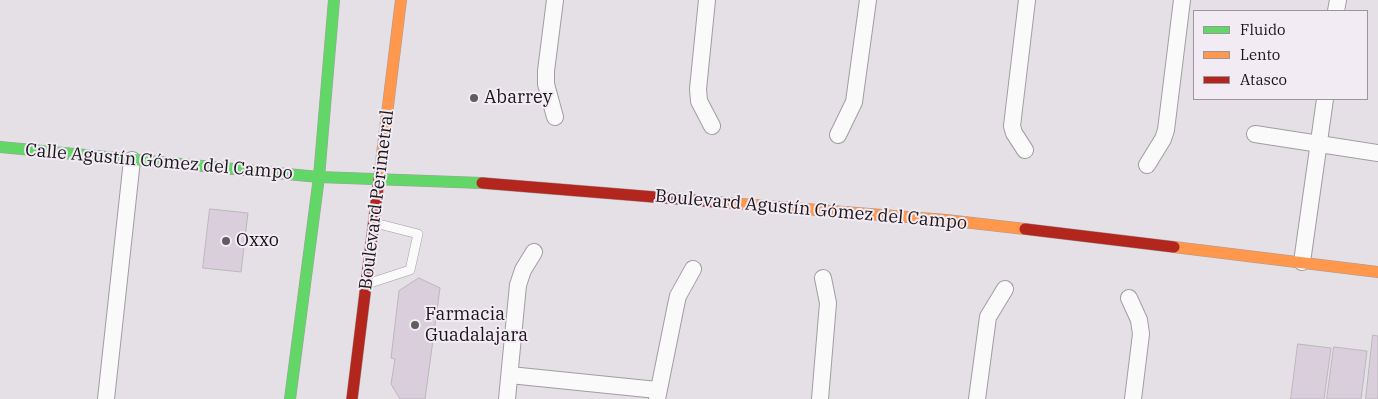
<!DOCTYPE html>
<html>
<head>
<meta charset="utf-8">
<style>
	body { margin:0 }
	#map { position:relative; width:1378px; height:399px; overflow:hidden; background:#e4e0e5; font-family:"IBM Plex Serif",serif }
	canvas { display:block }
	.legend { position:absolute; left:1193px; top:10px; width:175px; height:90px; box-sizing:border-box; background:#f3ebf4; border:1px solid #9b969c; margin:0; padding:6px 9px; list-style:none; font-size:15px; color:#181619 }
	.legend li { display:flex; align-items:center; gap:10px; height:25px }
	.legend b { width:25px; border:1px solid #9b969c }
</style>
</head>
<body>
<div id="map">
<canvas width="1378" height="399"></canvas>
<ul class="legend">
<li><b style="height:6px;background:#63d668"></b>Fluido</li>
<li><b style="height:6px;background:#ff974d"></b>Lento</li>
<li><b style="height:6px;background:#b3261e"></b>Atasco</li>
</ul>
</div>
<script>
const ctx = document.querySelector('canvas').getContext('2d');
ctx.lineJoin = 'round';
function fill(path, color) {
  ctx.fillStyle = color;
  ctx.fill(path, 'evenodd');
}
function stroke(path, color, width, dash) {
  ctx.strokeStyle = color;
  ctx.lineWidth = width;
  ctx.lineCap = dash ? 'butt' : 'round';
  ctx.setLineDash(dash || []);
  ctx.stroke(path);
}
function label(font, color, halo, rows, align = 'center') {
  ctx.font = font + ' "IBM Plex Serif",serif';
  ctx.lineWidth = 4;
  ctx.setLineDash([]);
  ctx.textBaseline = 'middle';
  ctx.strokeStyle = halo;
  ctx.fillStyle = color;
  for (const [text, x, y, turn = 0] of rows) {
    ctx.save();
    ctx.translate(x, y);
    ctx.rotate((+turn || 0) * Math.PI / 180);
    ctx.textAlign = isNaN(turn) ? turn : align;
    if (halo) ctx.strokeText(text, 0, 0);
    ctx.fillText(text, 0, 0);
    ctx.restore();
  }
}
const building = new Path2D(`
	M210 209 248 213 241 272 203 268Z
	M419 278 440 288 425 399H400L391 384 395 359 391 358 399 291Z
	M1373 335 1378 336V399H1366Z
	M1298 344 1331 348 1324 399H1291Z
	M1334 347 1367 351 1361 399H1327Z`);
const lane = new Path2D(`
	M367 284 410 270 418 234 375 223`);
const street = new Path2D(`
	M555 0 546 71V84L555 117
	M707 0 698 89 699 101 712 126
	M1336 11 1338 0
	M1255 134 1378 153
	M838 135 854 102 868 0
	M1025 150 1014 133 1012 126 1027 0
	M1147 165 1163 139 1166 130 1182 0
	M1302 262 1325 99
	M1129 298 1139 320 1141 334 1133 399
	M510 375 657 390
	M106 399 132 160
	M507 399 518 285 523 270 534 252
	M657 399 676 305 678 296 693 269
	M820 399 828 303 823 278
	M977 399 988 317 1005 289`);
const fast = new Path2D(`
	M0 147 319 177 482 183
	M290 399 319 177 334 0`);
const slow = new Path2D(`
	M379 179 401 0
	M716 202 946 220 1025 229
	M1174 247 1378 272`);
const jam = new Path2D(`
	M482 183 716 202
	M1025 229 1174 247
	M352 399 379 179`);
const markers = [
	[474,98,5,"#5f5d60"],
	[226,241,5,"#5f5d60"],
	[415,325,5,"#5f5d60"]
];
const poiNames = [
	["Abarrey",484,98],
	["Oxxo",236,241],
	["Farmacia",425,315],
	["Guadalajara",425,336]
];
const streetNames = [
	["Calle Agustín Gómez del Campo",159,162,5],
	["Boulevard Perimetral",377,200,-83],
	["Boulevard Agustín Gómez del Campo",811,210,5]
];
fill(building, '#dacedd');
stroke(building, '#bab7bb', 1);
stroke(lane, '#a09da1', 10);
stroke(street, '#a09da1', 18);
stroke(fast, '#a09da1', 12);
stroke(slow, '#a09da1', 12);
stroke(jam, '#a09da1', 12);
stroke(lane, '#fbfafb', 9);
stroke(street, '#fbfafb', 16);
stroke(fast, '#63d668', 11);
stroke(slow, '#ff974d', 11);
stroke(jam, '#b3261e', 11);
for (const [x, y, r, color] of markers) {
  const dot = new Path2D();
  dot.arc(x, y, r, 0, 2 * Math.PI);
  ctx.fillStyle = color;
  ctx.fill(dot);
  stroke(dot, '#f3ebf4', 2);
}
label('18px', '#181619', '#f3ebf4', poiNames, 'left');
label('18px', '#181619', '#f3ebf4', streetNames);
</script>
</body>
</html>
